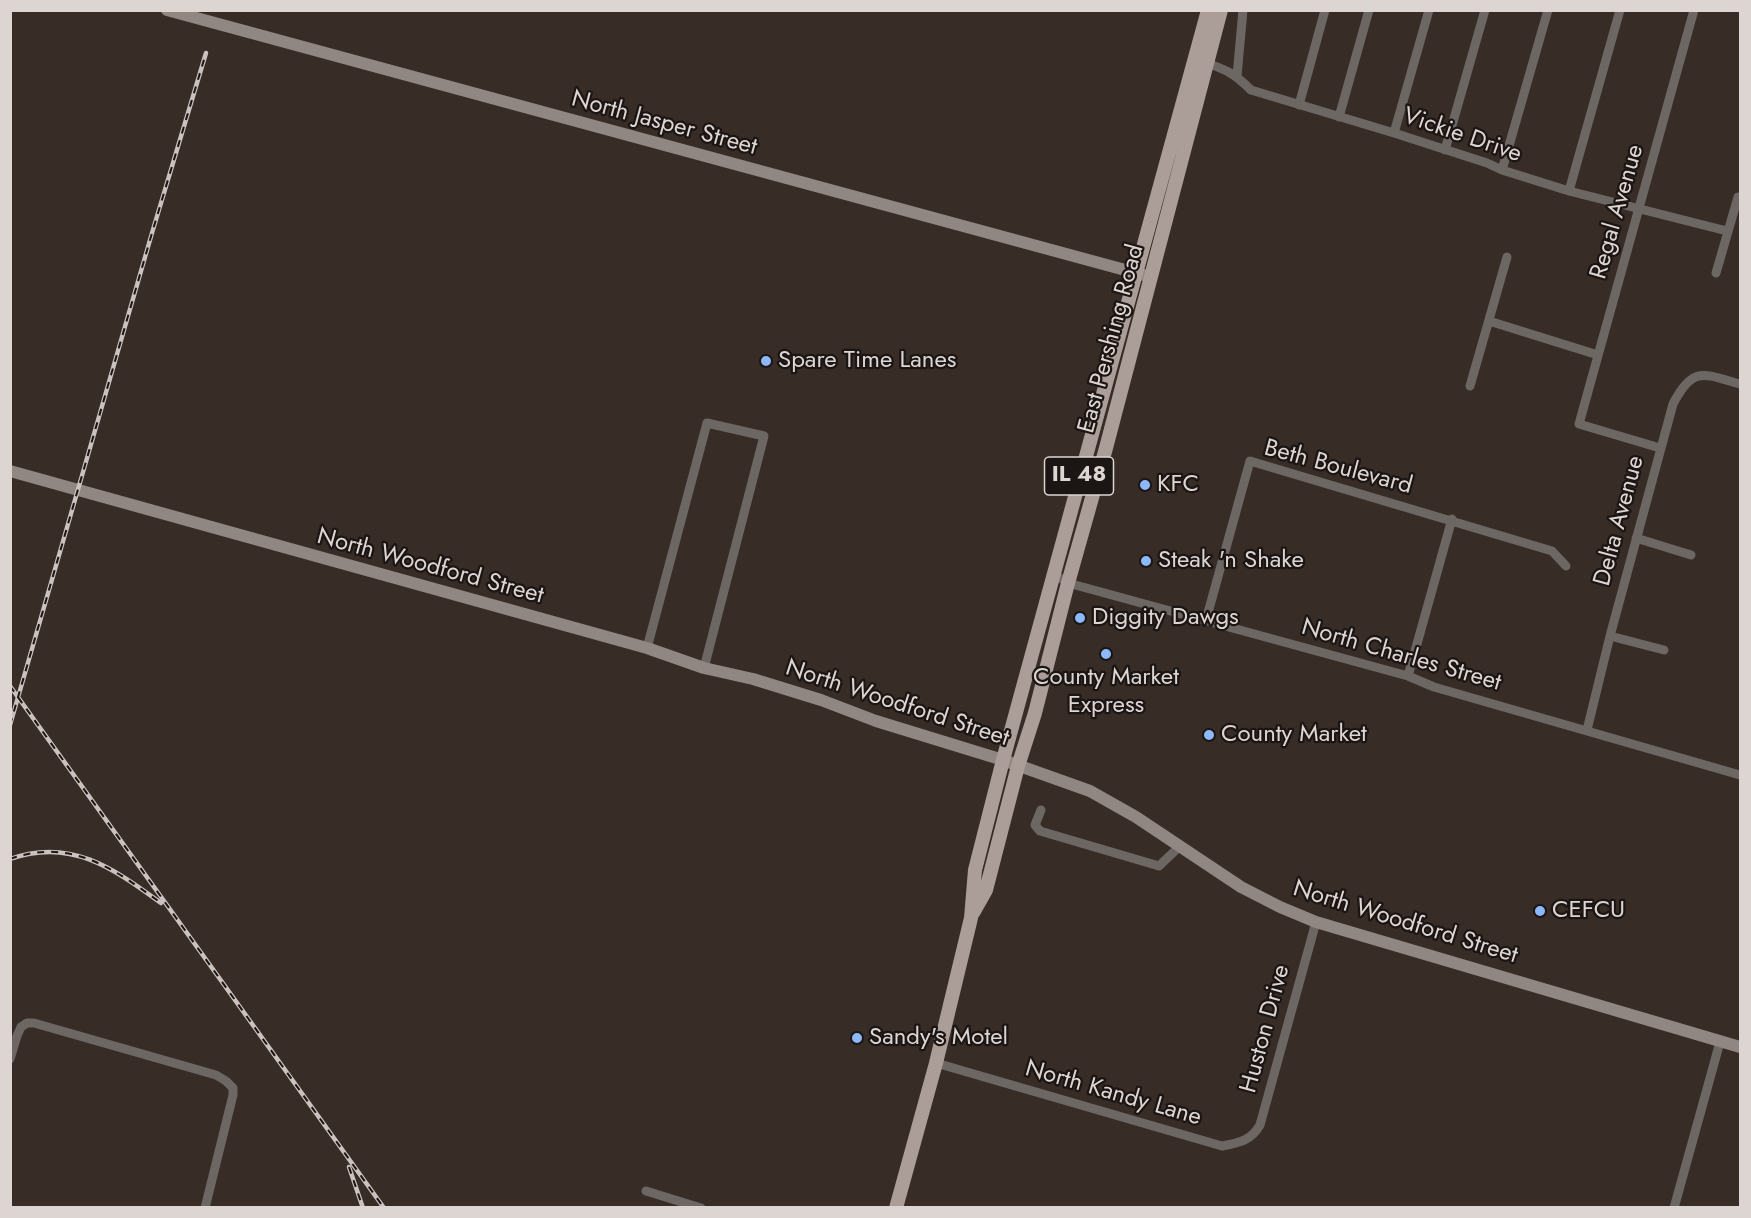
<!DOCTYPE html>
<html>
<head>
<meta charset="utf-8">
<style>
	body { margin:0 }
	#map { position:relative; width:1751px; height:1218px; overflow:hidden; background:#372c26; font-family:Jost,sans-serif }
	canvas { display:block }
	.frame { position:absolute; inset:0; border:12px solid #ddd5d2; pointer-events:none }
</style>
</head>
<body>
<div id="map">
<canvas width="1751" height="1218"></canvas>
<div class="frame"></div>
</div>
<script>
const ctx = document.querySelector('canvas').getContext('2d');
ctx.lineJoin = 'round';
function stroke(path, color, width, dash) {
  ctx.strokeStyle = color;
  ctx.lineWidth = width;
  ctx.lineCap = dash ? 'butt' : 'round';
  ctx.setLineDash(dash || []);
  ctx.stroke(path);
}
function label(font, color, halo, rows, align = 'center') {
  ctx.font = font + ' Jost,sans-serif';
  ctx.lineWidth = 4.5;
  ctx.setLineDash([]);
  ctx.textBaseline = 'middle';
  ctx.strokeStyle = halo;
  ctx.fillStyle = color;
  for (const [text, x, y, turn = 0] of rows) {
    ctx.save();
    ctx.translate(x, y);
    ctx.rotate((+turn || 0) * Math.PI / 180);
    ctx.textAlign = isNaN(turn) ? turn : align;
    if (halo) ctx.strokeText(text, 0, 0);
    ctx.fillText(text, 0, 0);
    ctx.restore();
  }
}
const street = new Path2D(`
	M1202 61C1226 70 1233 72 1251 90L1394 133 1487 163 1502 170 1569 191 1727 231
	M1237 76 1243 10
	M1299 105 1325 10
	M1339 117 1369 10
	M1394 133 1429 10
	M1445 150 1485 10
	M1502 170 1548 10
	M1569 191 1620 10
	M1716 273 1738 197
	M1489 321 1598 355
	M1470 386 1507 257
	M1660 448 1579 424 1694 10
	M1636 538 1691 555
	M1052 573 1068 583 1408 676 1434 687 1740 775
	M1206 620 1250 461 1552 551 1566 566
	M1610 636 1664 650
	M647 648 707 423 764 436 704 668
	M1408 676 1452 519
	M1587 730 1610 636 1673 404C1693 365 1704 374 1740 384
	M1041 810 1035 825 1040 831 1159 866 1180 846
	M10 1059 17 1036 21 1027 27 1023H34L216 1075 226 1081 233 1088V1095L205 1208
	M936 1063 1222 1146C1238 1143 1251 1141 1260 1125L1316 922
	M646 1191 701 1208
	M1674 1208 1720 1042`);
const secondary = new Path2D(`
	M167 10 1151 277
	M10 471 647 648 704 668 753 679 821 700 876 721 1003 760 1090 791 1136 817 1241 887 1280 907 1316 922 1740 1047`);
const primary = new Path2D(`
	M973 913 986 890 1018 766 1035 713 1068 583 1106 448 1221 10
	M896 1208 936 1063 971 918 975 870 1003 760 1208 10`);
const rail = new Path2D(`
	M10 686 384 1208
	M10 725 152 233 206 53
	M10 859C71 837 114 869 161 903
	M349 1167 363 1208`);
const markers = [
	[766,361,6,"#8db9fc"],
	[1145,485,6,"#8db9fc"],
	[1146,561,6,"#8db9fc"],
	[1080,618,6,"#8db9fc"],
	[1106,654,6,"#8db9fc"],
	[1209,735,6,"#8db9fc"],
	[1540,911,6,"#8db9fc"],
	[857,1038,6,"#8db9fc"]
];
const shields = [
	[1079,476,69]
];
const shieldNames = [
	["IL 48",1079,476]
];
const streetNames = [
	["North Jasper Street",664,124,15],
	["Vickie Drive",1462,136,19],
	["Regal Avenue",1618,212,-74],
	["East Pershing Road",1112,339,-75],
	["Beth Boulevard",1338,468,15],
	["Delta Avenue",1620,521,-75],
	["North Woodford Street",430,567,15],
	["North Charles Street",1401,656,16],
	["North Woodford Street",897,704,18],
	["North Woodford Street",1405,923,17],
	["Huston Drive",1266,1029,-75],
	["North Kandy Lane",1113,1094,16]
];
const poiNames = [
	["Spare Time Lanes",778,361],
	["KFC",1157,485],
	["Steak 'n Shake",1158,561],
	["Diggity Dawgs",1092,618],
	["County Market",1106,678,"center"],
	["Express",1106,706,"center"],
	["County Market",1221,735],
	["CEFCU",1552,911],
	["Sandy's Motel",869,1038]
];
stroke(street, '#6d6764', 9);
stroke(secondary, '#908682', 12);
stroke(primary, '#ab9e99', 14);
stroke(rail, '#cbc2bf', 4.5);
stroke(rail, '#1b1513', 2, [7]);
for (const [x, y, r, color] of markers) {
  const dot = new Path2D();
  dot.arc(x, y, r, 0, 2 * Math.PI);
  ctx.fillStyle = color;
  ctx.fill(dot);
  stroke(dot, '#1b1513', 2);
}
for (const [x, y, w] of shields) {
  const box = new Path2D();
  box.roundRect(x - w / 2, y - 19, w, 38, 4.5);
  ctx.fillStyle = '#1b1513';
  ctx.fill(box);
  stroke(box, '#ddd5d2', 1.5);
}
label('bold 22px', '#ddd5d2', null, shieldNames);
label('24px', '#ddd5d2', '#1b1513', streetNames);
label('24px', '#ddd5d2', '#1b1513', poiNames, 'left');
</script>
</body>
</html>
